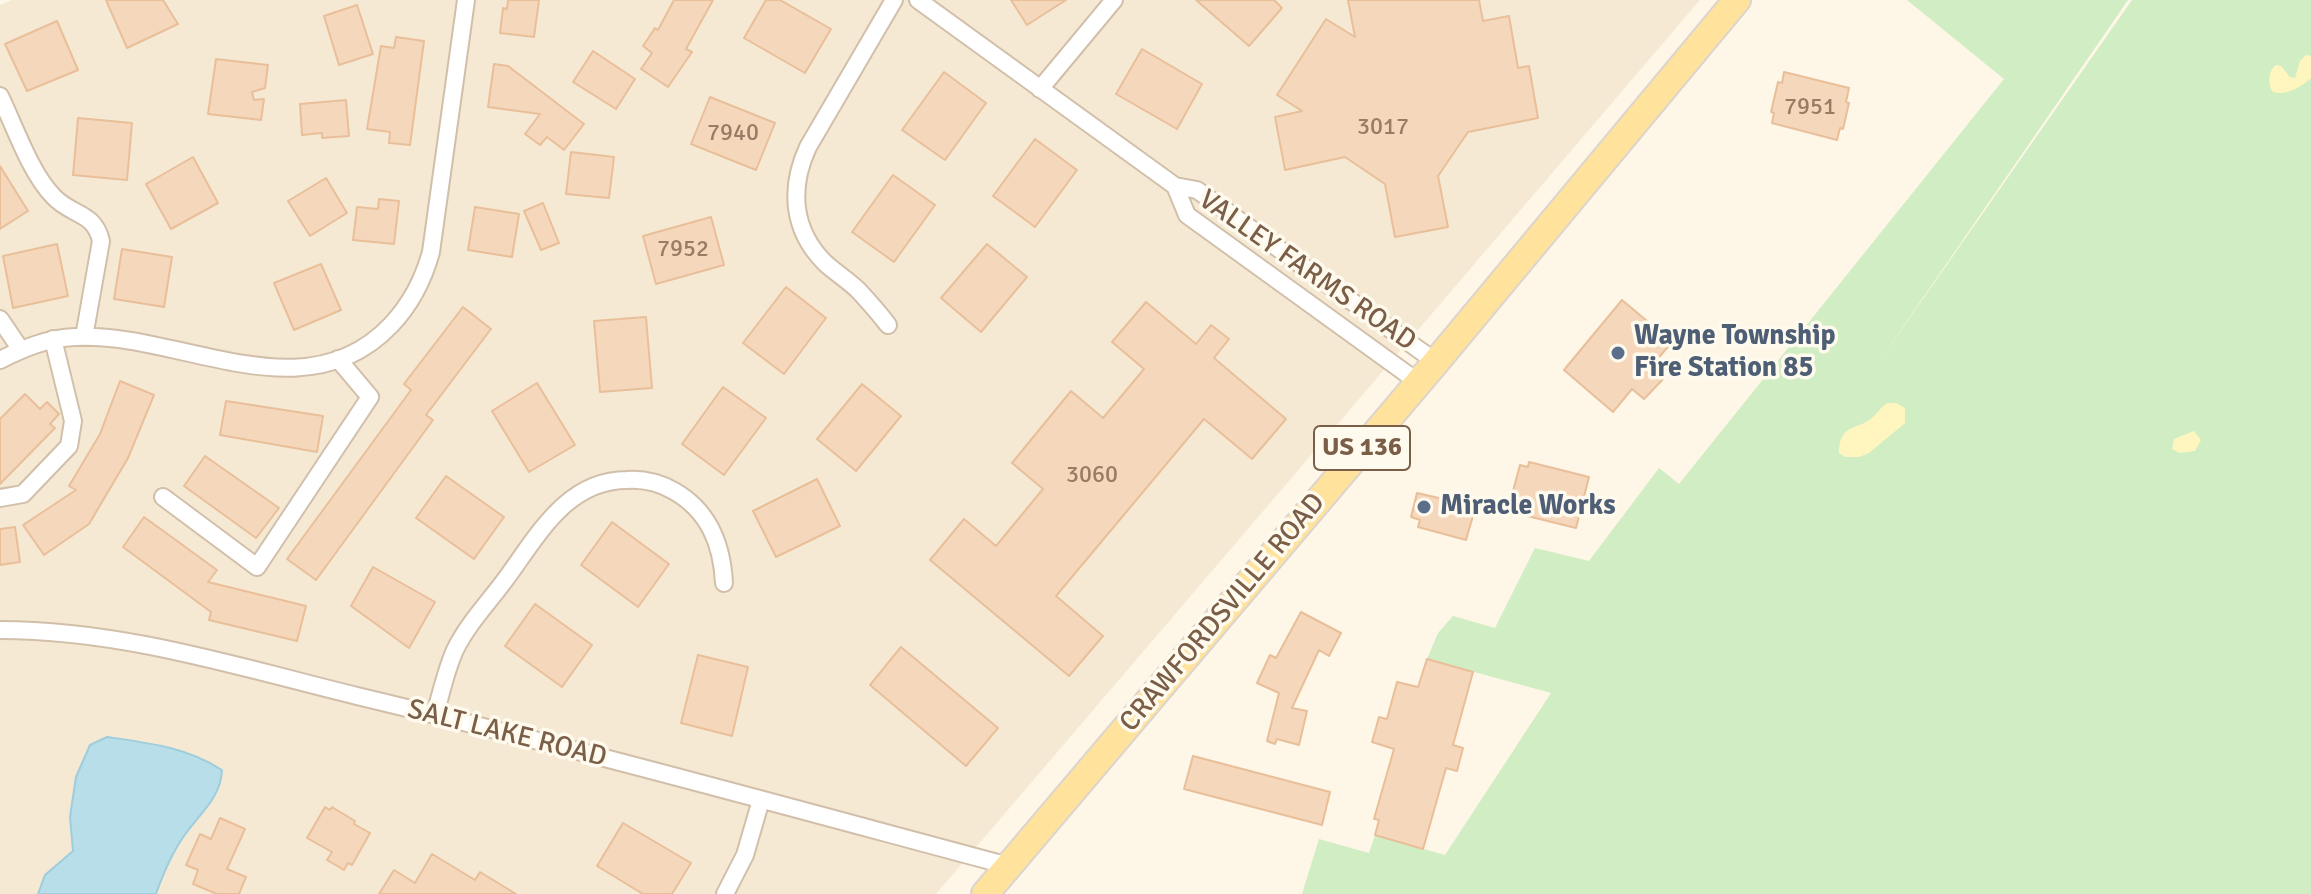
<!DOCTYPE html>
<html>
<head>
<meta charset="utf-8">
<style>
	body { margin:0 }
	canvas { display:block; background:#fef6e6 }
</style>
</head>
<body>
<canvas width="2311" height="894"></canvas>
<script>
const ctx = document.querySelector('canvas').getContext('2d');
ctx.lineJoin = 'round';
function fill(path, color) {
  ctx.fillStyle = color;
  ctx.fill(path, 'evenodd');
}
function stroke(path, color, width, dash) {
  ctx.strokeStyle = color;
  ctx.lineWidth = width;
  ctx.lineCap = dash ? 'butt' : 'round';
  ctx.setLineDash(dash || []);
  ctx.stroke(path);
}
function label(font, color, halo, rows, align = 'center') {
  ctx.font = font + ' Signika,sans-serif';
  ctx.lineWidth = 7;
  ctx.setLineDash([]);
  ctx.textBaseline = 'middle';
  ctx.strokeStyle = halo;
  ctx.fillStyle = color;
  for (const [text, x, y, turn = 0] of rows) {
    ctx.save();
    ctx.translate(x, y);
    ctx.rotate((+turn || 0) * Math.PI / 180);
    ctx.textAlign = isNaN(turn) ? turn : align;
    if (halo) ctx.strokeText(text, 0, 0);
    ctx.fillText(text, 0, 0);
    ctx.restore();
  }
}
const residential = new Path2D(`
	M12 0H1700L936 894H0V5Z`);
const green = new Path2D(`
	M1907 0H2128L1874 369 2132 0H2311V894H1302L1319 839 1369 853 1375 835 1445 855 1551 693 1427 659 1438 633 1453 616 1495 628 1535 548 1589 561 1659 468 1679 484 2004 79Z`);
const sand = new Path2D(`
	M2306 55 2311 56V78C2302 87 2285 96 2273 92 2267 85 2268 71 2276 65L2281 66 2290 77 2295 78 2300 61Z
	M1888 403H1896L1905 408V423L1869 453 1859 457H1845L1839 453C1839 422 1859 431 1873 417 1880 411 1880 407 1888 403Z
	M2194 431 2201 440 2195 451 2179 453 2172 449 2174 439Z`);
const water = new Path2D(`
	M107 737C149 743 186 747 222 770 221 798 199 814 184 836 172 853 163 874 156 894H38L45 875 73 851 70 817 76 777 90 745Z`);
const building = new Path2D(`
	M106 0H163L178 24 127 48Z
	M508 0H539L534 37 500 33 503 8 507 9Z
	M674 0H713L686 49 692 52 668 87 641 69 652 53 643 46 655 28 658 30Z
	M766 0H780L831 29 805 73 744 38Z
	M1011 0H1066L1027 25Z
	M1196 0H1274L1282 8 1249 46Z
	M1348 0H1479L1483 21 1509 16 1518 68 1529 66 1538 118 1468 132 1438 176 1448 227 1395 237 1385 184 1345 157 1285 170 1275 117 1302 111 1277 95 1326 19 1355 37Z
	M357 5 373 54 339 65 324 16Z
	M57 21 78 70 27 91 5 44Z
	M396 37 424 41 410 145 389 143 390 132 367 129 381 46 394 48Z
	M1142 49 1202 84 1177 129 1116 94Z
	M593 51 635 79 616 109 573 82Z
	M216 59 268 65 265 88 252 92 254 100 264 99 261 120 208 114Z
	M494 64 508 66 584 124 564 150 547 137 540 145 525 134 540 114 488 107Z
	M944 72 986 103 945 160 902 130Z
	M1784 72 1849 88 1846 102 1849 103 1843 129 1840 128 1837 140 1772 123 1774 113 1771 112 1778 82 1782 83Z
	M710 97 775 123 756 170 691 144Z
	M346 100 349 136 322 138V133L302 135 300 104Z
	M78 118 132 123 127 180 73 175Z
	M1035 139 1077 170 1035 227 993 196Z
	M571 152 614 157 609 198 566 194Z
	M193 157 218 203 171 229 146 184Z
	M0 166 28 211 0 229Z
	M893 175 935 205 894 262 852 232Z
	M326 178 347 213 310 236 288 201Z
	M379 199 399 201 394 244 353 240 357 207 378 209Z
	M543 203 559 243 541 250 524 211Z
	M475 207 519 214 512 257 468 250Z
	M711 217 724 265 656 284 643 236Z
	M57 244 68 296 13 308 3 256Z
	M987 244 1027 277 981 332 941 298Z
	M122 249 172 257 164 307 114 299Z
	M321 264 341 310 294 330 274 283Z
	M786 287 826 318 784 374 743 343Z
	M1622 300 1672 342 1655 362 1668 374 1644 399 1632 389 1613 412 1564 370Z
	M1146 302 1196 344 1211 325 1229 339 1214 358 1286 419 1252 459 1204 419 1056 596 1103 636 1069 676 930 560 964 519 996 546 1043 489 1012 463 1071 391 1103 418 1144 369 1112 342Z
	M463 307 491 329 426 415 433 420 316 580 287 559 411 390 404 384Z
	M646 317 652 388 600 392 594 321Z
	M120 381 154 395 128 458 89 524 44 555 23 525 76 490 69 486 100 434Z
	M537 383 575 445 529 472 492 411Z
	M862 384 901 416 856 471 817 439Z
	M723 387 766 418 724 475 682 444Z
	M25 394 40 409 47 402 59 414 50 424 55 428 0 484V419Z
	M226 401 323 416 317 452 220 435Z
	M205 456 279 508 256 538 184 486Z
	M1529 462 1589 477 1576 528 1515 513 1517 508 1509 506 1520 465 1528 467Z
	M446 476 504 517 474 559 416 518Z
	M817 479 840 526 776 557 753 511Z
	M1417 493 1465 504 1464 506 1475 509 1466 540 1418 527 1420 520 1411 517Z
	M144 517 217 570 208 582 306 606 297 641 209 620 211 612 123 547Z
	M612 522 669 564 638 607 581 565Z
	M15 527 20 562 0 565V529Z
	M373 567 435 602 409 648 351 606Z
	M535 604 592 645 562 687 505 646Z
	M1301 612 1341 633 1329 656 1319 650 1292 708 1307 711 1299 745 1277 739 1275 744 1267 741 1279 693 1257 683 1270 655 1276 658Z
	M901 647 998 728 966 766 870 685Z
	M698 655 748 667 732 736 681 723Z
	M1427 659 1473 672 1453 745 1463 748 1457 771 1446 768 1423 849 1375 835 1379 820 1374 819 1394 749 1372 742 1379 717 1387 719 1397 682 1418 687Z
	M1193 756 1330 792 1322 825 1184 789Z
	M325 807 330 810 332 807 355 821 354 824 370 833 352 865 348 863 344 870 327 860 332 852 307 838Z
	M220 818 245 829 227 869 246 877 239 894H217L193 884 198 870 186 865 200 834 211 839Z
	M623 823 691 863 672 894H643L597 866Z
	M432 854 475 880 480 872 516 894H379L394 870 415 883Z`);
const street = new Path2D(`
	M918 0 1175 186 1197 190 1436 362
	M1040 89 1114 0
	M0 96C15 127 30 172 53 196 71 216 94 211 101 241L84 337
	M1175 186 1187 215 1418 382
	M0 319 21 350
	M888 325C879 313 869 302 859 291 849 281 836 273 825 263 792 230 789 188 808 147L894 0
	M0 360C24 348 48 338 75 337 178 331 304 417 391 325 411 304 423 281 431 252L466 0
	M163 497 257 567 370 397 338 359
	M0 498 23 494 69 446 73 421 53 339
	M0 630C122 630 239 667 357 696 575 748 792 808 1009 866
	M435 715C441 693 446 670 455 650 467 625 488 603 505 580 537 537 566 480 627 480 643 479 660 483 674 491 709 511 722 544 724 583
	M725 894 745 855 761 800`);
const primary = new Path2D(`
	M985 894 1436 362 1737 0`);
const markers = [
	[1618,353,8,"#5c6f8a"],
	[1424,507,8,"#5c6f8a"]
];
const numberNames = [
	["7951",1810,108],
	["3017",1383,128],
	["7940",733,134],
	["7952",683,250],
	["3060",1092,476]
];
const shields = [
	[1362,448,96]
];
const shieldNames = [
	["US 136",1362,448]
];
const streetNames = [
	["VALLEY FARMS ROAD",1307,271,35],
	["CRAWFORDSVILLE ROAD",1223,613,-50],
	["SALT LAKE ROAD",507,734,14]
];
const serviceNames = [
	["Wayne Township",1634,337],
	["Fire Station 85",1634,369],
	["Miracle Works",1440,507]
];
fill(residential, '#f6e9d4');
fill(green, '#d0edc3');
fill(sand, '#fff6bf');
fill(water, '#b8dee9');
stroke(water, '#9ecddc', 2);
fill(building, '#f5d7bb');
stroke(building, '#e9bf9a', 2);
stroke(street, '#d1bfaa', 20);
stroke(primary, '#dcd5cf', 30);
stroke(street, '#fff', 16);
stroke(primary, '#ffe29c', 26);
for (const [x, y, r, color] of markers) {
  const dot = new Path2D();
  dot.arc(x, y, r, 0, 2 * Math.PI);
  ctx.fillStyle = color;
  ctx.fill(dot);
  stroke(dot, '#fffaee', 3);
}
label('24px', '#997c65', null, numberNames);
for (const [x, y, w] of shields) {
  const box = new Path2D();
  box.roundRect(x - w / 2, y - 22, w, 44, 6);
  ctx.fillStyle = '#fffaee';
  ctx.fill(box);
  stroke(box, '#7a5e48', 2);
}
label('bold 26px', '#7a5e48', null, shieldNames);
label('28px', '#7a5e48', '#fffaee', streetNames);
label('bold 28px', '#4e5e75', '#fffaee', serviceNames, 'left');
</script>
</body>
</html>
